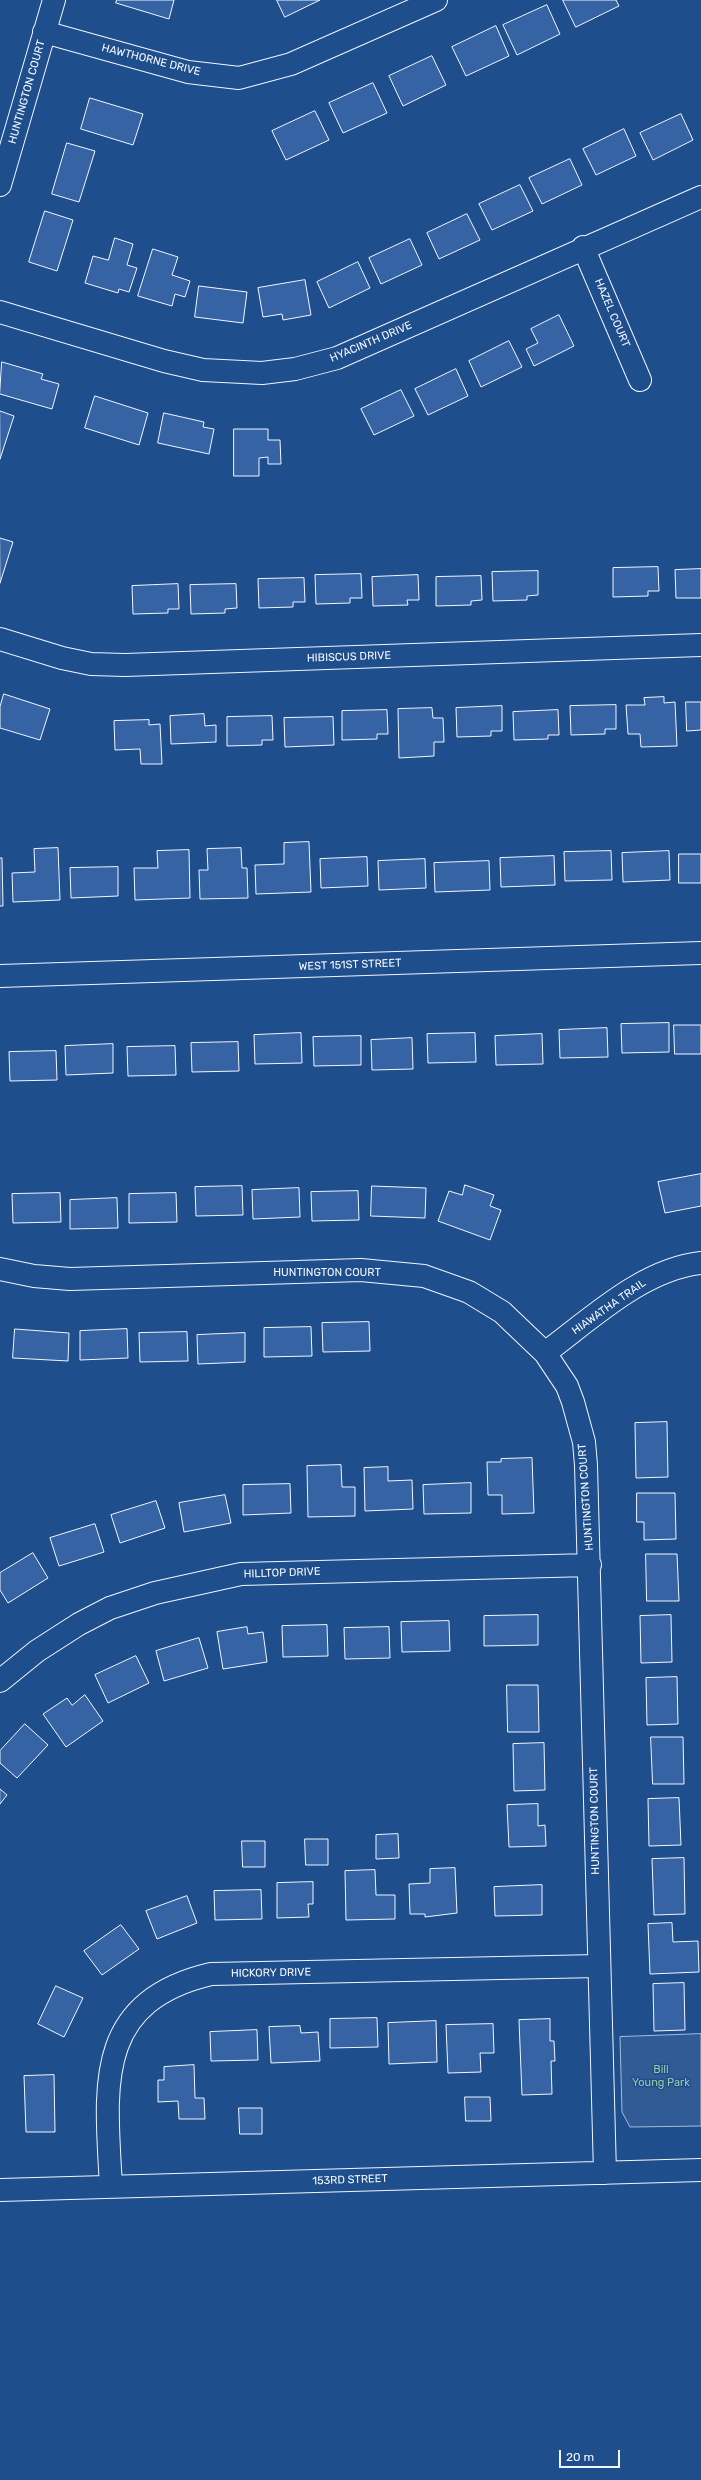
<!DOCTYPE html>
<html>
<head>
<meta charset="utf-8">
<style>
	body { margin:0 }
	#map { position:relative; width:701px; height:2480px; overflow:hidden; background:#1f4e8c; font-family:Rubik,sans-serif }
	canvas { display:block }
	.scale { position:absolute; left:559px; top:2450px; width:61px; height:18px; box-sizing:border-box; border:2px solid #f2f6ff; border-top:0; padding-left:5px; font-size:12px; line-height:14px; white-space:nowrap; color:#f2f6ff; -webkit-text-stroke:3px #1f4e8c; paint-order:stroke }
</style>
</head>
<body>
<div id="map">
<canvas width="701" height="2480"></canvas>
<div class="scale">20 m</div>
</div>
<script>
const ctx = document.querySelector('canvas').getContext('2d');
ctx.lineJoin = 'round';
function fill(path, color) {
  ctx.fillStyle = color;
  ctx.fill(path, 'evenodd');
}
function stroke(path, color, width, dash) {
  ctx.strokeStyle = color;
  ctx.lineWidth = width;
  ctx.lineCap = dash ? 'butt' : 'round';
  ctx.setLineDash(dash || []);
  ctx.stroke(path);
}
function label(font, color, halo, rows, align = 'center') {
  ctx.font = font + ' Rubik,sans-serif';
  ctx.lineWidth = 3;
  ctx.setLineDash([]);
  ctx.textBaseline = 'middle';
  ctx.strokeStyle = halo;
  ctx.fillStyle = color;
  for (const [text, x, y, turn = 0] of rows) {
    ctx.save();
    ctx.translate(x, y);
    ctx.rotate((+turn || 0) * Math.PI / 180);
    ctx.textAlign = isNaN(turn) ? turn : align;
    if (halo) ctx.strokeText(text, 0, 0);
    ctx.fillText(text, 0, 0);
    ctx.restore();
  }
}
const built = new Path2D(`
	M701 2034V2126L630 2127 622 2112 620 2037Z`);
const building = new Path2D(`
	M117 0H174L169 19 116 3Z
	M277 0H320L285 17Z
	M563 0H616L619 6 576 27Z
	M547 5 560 34 517 55 503 25Z
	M496 26 509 56 466 76 452 47Z
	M432 56 446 85 403 106 389 76Z
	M373 83 387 113 343 133 329 103Z
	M90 98 143 114 133 145 81 129Z
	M315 111 329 140 286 160 272 131Z
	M681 114 693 140 653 160 640 133Z
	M624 129 636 156 596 175 583 149Z
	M67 143 95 151 79 202 52 194Z
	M570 159 582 185 542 204 529 178Z
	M520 185 533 211 492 230 479 204Z
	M45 211 73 220 57 271 29 262Z
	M467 214 480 240 439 259 427 233Z
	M115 238 133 244 127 265 137 268 129 292 119 289 118 293 85 283 93 256 108 260Z
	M410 239 422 265 381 284 369 258Z
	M153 249 178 257 172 275 190 281 185 297 175 294 172 306 138 296Z
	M358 262 370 288 329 308 317 282Z
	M305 280 311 315 283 320 282 314 263 317 258 288Z
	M199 286 247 292 243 323 195 317Z
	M559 315 574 346 534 366 526 349 538 343 531 329Z
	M509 341 522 367 481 387 469 361Z
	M2 362 43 374 41 379 59 384 52 409 0 394Z
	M456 369 468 396 428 415 415 389Z
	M401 390 414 416 374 435 361 409Z
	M95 396 148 413 139 445 85 428Z
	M0 411 14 416 0 459Z
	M164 413 204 422 203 427 214 429 209 454 158 443Z
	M234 429H268V440H280L281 464H268V457L259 458V476H234Z
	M0 538 13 542 0 583Z
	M658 567 659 591H648V596L613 597V568Z
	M701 569V598H676L675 570Z
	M538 571V595L527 596V600L493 601 492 572Z
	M361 574 362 598H350V603L316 604 315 575Z
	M418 575 419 600H407L408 605 373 606 372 577Z
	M481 576 482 600 471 601V605L436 606V577Z
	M304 578 305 602H293V607L259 608 258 579Z
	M178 584 179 609H168V613L133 614 132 586Z
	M236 584 237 608 225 609V613L191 614 190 585Z
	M4 694 50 709 40 740 0 728V707Z
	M664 697V703L675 702 677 746 641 747 640 734H628L626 705H645L644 698Z
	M686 702H701V730L687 731Z
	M616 705V729H605V734L571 735 570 706Z
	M502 706V731H491V736L457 737 456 708Z
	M432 708 433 718H443L444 742H434V756L399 758 398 709Z
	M387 710 388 734H377V739L342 740V711Z
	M558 710 559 735H548V739L514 740 513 712Z
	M204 714 205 726 216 725V742L171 744 170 716Z
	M272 716 273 740H262V745L227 746V717Z
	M333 717 334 745 285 747 284 718Z
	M149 720V725L160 724 162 764H141L140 749 115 750 114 721Z
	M309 842 311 892 256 894 255 865 284 864V843Z
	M58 848 60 900 13 902 12 873 35 872 34 849Z
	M241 848 242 868H247L248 898 200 899 199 870H208L207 849Z
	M189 850 190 898 135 900 134 868H158L157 851Z
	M611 851 612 880 565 881 564 852Z
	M669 851 670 880 623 882 622 853Z
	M679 854H701V883H679Z
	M554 856 555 885 501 887 500 858Z
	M367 857 368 886 321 888 320 859Z
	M0 858H2L3 906H0Z
	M425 859 426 888 379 890 378 861Z
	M489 861 490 890 435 892 434 863Z
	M118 867V896L71 898 70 868Z
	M669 1023V1052L622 1053 621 1024Z
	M674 1025H701V1054H675Z
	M607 1028 608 1057 560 1058 559 1030Z
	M301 1033 302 1063 255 1064 254 1035Z
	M475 1033 476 1062 428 1063 427 1034Z
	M542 1034 543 1064 496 1065 495 1036Z
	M361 1036V1065L314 1066 313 1037Z
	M412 1038 413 1069 372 1070 371 1040Z
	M238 1042 239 1071 192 1072 191 1043Z
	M113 1044V1073L66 1075 65 1046Z
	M175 1046 176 1075 128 1076 127 1047Z
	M56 1051 57 1080 10 1081 9 1052Z
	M701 1174V1206L665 1213 658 1182Z
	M465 1185 494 1195 490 1206 501 1210 490 1240 438 1221 449 1191 462 1195Z
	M242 1186 243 1215 196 1216 195 1187Z
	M372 1186 426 1188 425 1218 371 1216Z
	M299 1188 300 1217 253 1219 252 1190Z
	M358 1191 359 1220 312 1221 311 1192Z
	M60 1193 61 1222 13 1223 12 1194Z
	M176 1193 177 1222 129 1223V1194Z
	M117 1198 118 1228 70 1229V1200Z
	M369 1322 370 1351 323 1352 322 1323Z
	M311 1327 312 1356 264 1357V1328Z
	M15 1329 69 1333 68 1361 13 1358Z
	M127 1329 128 1358 80 1360V1331Z
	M187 1332 188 1361 140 1362 139 1333Z
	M245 1333V1362L198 1364 197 1335Z
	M667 1422 668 1477 636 1478 635 1423Z
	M532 1458 534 1513 502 1514V1495H488L487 1462H501V1459Z
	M341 1465 342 1487H355V1516L308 1517 307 1466Z
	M388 1467V1481L412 1480 413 1509 365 1511 364 1468Z
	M471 1483V1513L424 1514 423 1485Z
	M290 1484 291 1513 243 1515V1485Z
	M637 1493H675L676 1539 644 1540V1522H637Z
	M225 1495 231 1523 184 1532 179 1503Z
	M156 1501 165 1528 120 1543 111 1515Z
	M95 1524 104 1552 59 1566 50 1538Z
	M33 1553 48 1578 8 1603 0 1590V1573Z
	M646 1554H677L679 1601H647Z
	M538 1615V1645L484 1646V1616Z
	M671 1615 672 1662 641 1663 640 1616Z
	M449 1621 450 1651 402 1652 401 1622Z
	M327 1625 328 1656 283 1657 282 1626Z
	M247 1627 248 1634 263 1632 267 1662 223 1669 217 1632Z
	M389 1627 390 1658 345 1659 344 1628Z
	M199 1638 208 1668 164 1681 156 1651Z
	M136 1656 149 1683 108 1703 95 1675Z
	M677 1677 678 1724 647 1725 646 1678Z
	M507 1685H538L539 1732H508Z
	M85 1695 103 1721 66 1747 43 1714 67 1698 72 1705Z
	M25 1724 48 1745 17 1778 0 1763V1751Z
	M651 1737H683L684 1784H653Z
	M544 1743 545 1790 514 1791 513 1744Z
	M0 1789 7 1795 0 1804Z
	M679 1798 681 1845 649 1846 648 1799Z
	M538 1804V1826L545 1825 546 1846 509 1847 507 1805Z
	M398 1834 399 1858 376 1859V1835Z
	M305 1839H328V1865H306Z
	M242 1841H265V1867H243Z
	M684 1858 685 1914 654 1915 652 1859Z
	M455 1868 457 1913 425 1917V1914H410L409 1884 430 1883V1869Z
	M375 1870 376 1895H395V1919L346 1920 345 1871Z
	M313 1882V1904H308L309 1917 277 1918V1883Z
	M542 1885V1915L495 1916 494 1887Z
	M261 1890 262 1919 215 1920 214 1891Z
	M187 1896 197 1923 157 1939 146 1911Z
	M672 1923 673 1942 698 1941 699 1972 650 1974 648 1924Z
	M121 1925 139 1949 102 1975 84 1951Z
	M684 1983 685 2030 654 2031 653 1984Z
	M56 1986 83 1998 64 2037 38 2024Z
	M377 2018 378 2047 330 2048V2019Z
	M550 2019V2041H554L555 2061H551L552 2094 522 2095 519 2020Z
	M436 2021 437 2062 389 2064 388 2023Z
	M493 2024 494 2053H480L481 2072 448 2073 446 2025Z
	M300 2026 301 2033 318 2032 320 2061 271 2063 269 2027Z
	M257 2030 258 2060 211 2061 210 2032Z
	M194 2065 195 2098H204L205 2119H179L178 2101 158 2102V2080H164V2067Z
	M54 2075 55 2132H26L24 2076Z
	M465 2097H490L491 2121H466Z
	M239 2108H262V2134H240Z`);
const minor = new Path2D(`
	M44 32 188 72 239 78 291 64 436 0
	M0 185 54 0
	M583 247 640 380
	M0 312 164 361 203 370 262 373 295 369 337 358 701 197
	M0 639 62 658 91 664 125 665 701 645
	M0 976 701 953
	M0 1269 34 1276 70 1279 361 1270 424 1276 469 1292 502 1312 545 1353 567 1386 573 1402 584 1442 586 1465 605 2173
	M545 1353C591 1319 643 1269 701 1263
	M0 1681 37 1651 79 1624 110 1608 155 1593 241 1574 590 1565
	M111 2187C106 2089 92 2002 211 1974L598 1966
	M0 2190 701 2170`);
const streetNames = [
	["HAWTHORNE DRIVE",151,60,14],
	["HUNTINGTON COURT",27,92,-74],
	["HAZEL COURT",612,313,67],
	["HYACINTH DRIVE",371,342,-23],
	["HIBISCUS DRIVE",349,657,-2],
	["WEST 151ST STREET",350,965,-2],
	["HUNTINGTON COURT",327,1273],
	["HIAWATHA TRAIL",609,1307,-35],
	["HUNTINGTON COURT",586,1497,-94],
	["HILLTOP DRIVE",282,1573,-2],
	["HUNTINGTON COURT",595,1821,-91],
	["HICKORY DRIVE",271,1973,-1],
	["153RD STREET",350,2180,-2]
];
const parkNames = [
	["Bill",661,2070],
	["Young Park",661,2083]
];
fill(built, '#305b95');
stroke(built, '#a8bbd7', 1);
fill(building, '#3563a3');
stroke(building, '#f2f6ff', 1);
stroke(minor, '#f2f6ff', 24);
stroke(minor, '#1f4e8c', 22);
label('11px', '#f2f6ff', '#1f4e8c', streetNames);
label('11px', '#97c8a6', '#1f4e8c', parkNames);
</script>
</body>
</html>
